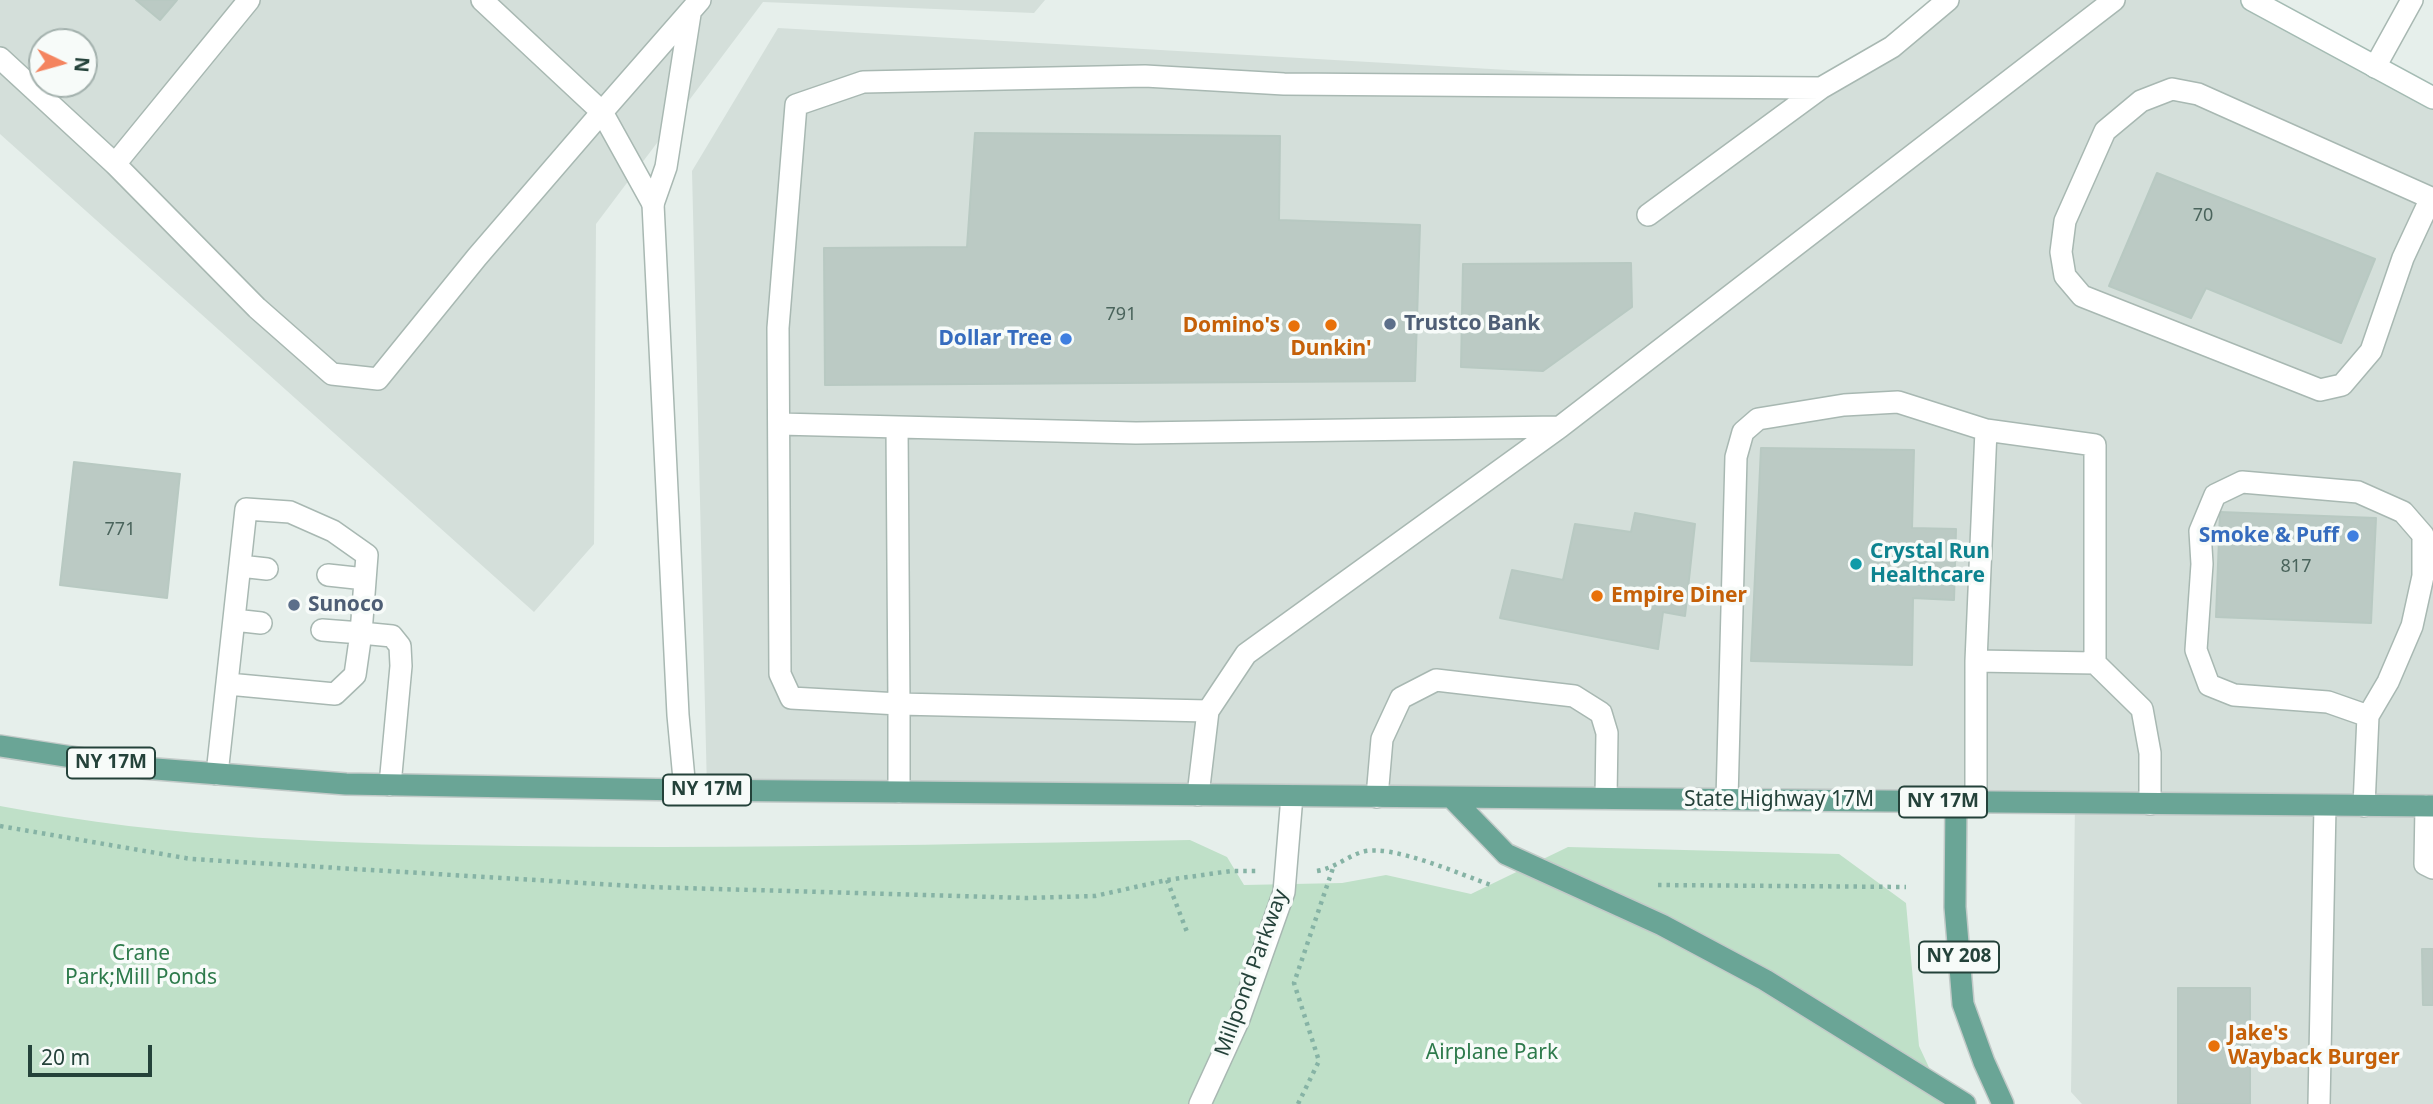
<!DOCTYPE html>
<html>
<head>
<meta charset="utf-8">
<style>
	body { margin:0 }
	#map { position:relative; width:2433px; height:1104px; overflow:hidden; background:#e6efeb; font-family:"Noto Sans",sans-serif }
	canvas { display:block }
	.north { position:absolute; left:28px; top:28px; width:70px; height:70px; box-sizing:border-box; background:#f7fbf9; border:2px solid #a3b1ad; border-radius:50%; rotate:95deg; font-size:19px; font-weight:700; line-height:28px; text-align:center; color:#24423a }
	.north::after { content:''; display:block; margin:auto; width:24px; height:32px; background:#f4845f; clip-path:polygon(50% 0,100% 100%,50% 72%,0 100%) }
	.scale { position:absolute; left:28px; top:1045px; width:124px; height:32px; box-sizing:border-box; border:4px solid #24423a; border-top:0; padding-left:9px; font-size:21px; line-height:24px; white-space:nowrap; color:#24423a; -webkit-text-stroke:5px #f7fbf9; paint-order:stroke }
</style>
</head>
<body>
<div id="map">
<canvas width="2433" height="1104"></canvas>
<div class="north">N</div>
<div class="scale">20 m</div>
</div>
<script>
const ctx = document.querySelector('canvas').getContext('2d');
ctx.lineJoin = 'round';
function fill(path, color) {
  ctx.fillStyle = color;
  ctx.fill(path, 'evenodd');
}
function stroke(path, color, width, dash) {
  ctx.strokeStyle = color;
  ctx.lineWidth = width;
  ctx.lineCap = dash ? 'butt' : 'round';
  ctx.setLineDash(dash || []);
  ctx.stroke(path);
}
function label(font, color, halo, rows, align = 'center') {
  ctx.font = font + ' "Noto Sans",sans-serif';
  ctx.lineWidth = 7;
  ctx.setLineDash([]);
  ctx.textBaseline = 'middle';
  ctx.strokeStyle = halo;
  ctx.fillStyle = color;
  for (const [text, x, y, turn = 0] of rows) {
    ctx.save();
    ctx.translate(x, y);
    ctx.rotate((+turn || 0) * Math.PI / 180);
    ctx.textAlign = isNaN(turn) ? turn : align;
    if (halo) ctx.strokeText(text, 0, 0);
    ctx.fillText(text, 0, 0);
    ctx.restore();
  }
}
const built = new Path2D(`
	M0 0H1045L1034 13 763 2 596 224 594 544 534 612 0 134ZM42 42H84V84H42Z
	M1936 0H2252L2433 97V1104H2082L2071 1092 2075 804 707 790 692 171 778 28 1821 88Z`);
const green = new Path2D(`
	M0 806C171 839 345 844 519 846 743 849 966 844 1190 840L1227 857 1244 885 1342 883 1386 875 1471 894 1568 847 1839 854 1906 903 1919 1046 1946 1104H0Z`);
const building = new Path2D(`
	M136 0H177L160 20Z
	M975 133 1280 136 1279 220 1420 225 1415 381 825 385 824 248 967 247Z
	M2157 173 2375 259 2341 343 2206 288 2191 318 2109 286Z
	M1631 263 1632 307 1543 371 1461 367 1463 264Z
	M1761 448 1914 450 1912 528 1956 529 1954 600 1913 598 1912 665 1751 661Z
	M74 462 180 474 167 598 60 585Z
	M2220 512 2376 518 2371 623 2216 617Z
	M1635 513 1695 524 1685 616 1663 612 1658 649 1500 618 1512 570 1563 580 1575 524 1631 532Z
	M2422 949H2433V1005H2423Z
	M2178 988H2250V1104H2178Z`);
const path = new Path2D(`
	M0 826 191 859 649 887 1027 898 1095 896 1167 880 1231 871H1256
	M1317 871C1335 868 1346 857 1362 852 1390 843 1462 875 1491 885
	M1167 880 1187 932
	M1658 885 1906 887
	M1298 1104 1319 1061 1294 983 1333 868`);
const lane = new Path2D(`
	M0 58 115 164 257 308 332 374 378 379 477 257 602 112 482 0
	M2375 67 2412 0
	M115 164 249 0
	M2431 198 2403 258 2371 351 2342 385 2320 390 2082 296 2065 276 2061 252 2065 221 2105 131 2141 101 2172 89 2198 94 2433 199
	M653 204 602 112 700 0
	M653 204 666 167 690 14
	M1648 215 1821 88
	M780 424 1136 433 1560 427
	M897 427 899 704 791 698 780 674 778 328 796 105 863 82 1145 76 1284 84 1821 88 1892 47 1948 0
	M240 566 267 569
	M328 575 365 579
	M234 620 261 623
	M1976 661 2095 663V445L1986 430 1976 661V801
	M2095 663 2142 709 2150 753V804
	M228 684 335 694 355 675 361 633 322 630
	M217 774 246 509 290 512 333 531 367 555 361 633 392 636 400 646 401 666 390 785
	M899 792V704L1208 711
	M1198 795 1208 711 1246 654 1560 427 2114 0
	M1377 797 1382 739 1401 698 1436 680 1574 696 1601 713 1607 733 1606 798
	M1727 799 1736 457 1743 432 1758 419 1844 405 1898 402 1986 430
	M2364 806 2368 716 2388 682 2412 626 2423 576V535L2403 512 2358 492 2242 482 2215 495 2200 531 2202 564 2196 650 2209 685 2234 695 2328 702 2368 716
	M2426 806 2425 864 2433 868
	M2319 1104 2325 806`);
const street = new Path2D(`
	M653 204 678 715 685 790
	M1200 1104 1239 1019 1284 892 1292 796`);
const secondary = new Path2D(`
	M2252 0 2433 98`);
const primary = new Path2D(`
	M0 746 143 768 346 784 685 790 2433 806
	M1452 798 1506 854 1662 925 1765 980 1965 1104
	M1956 802 1955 907 1963 1004 1984 1062 2003 1104`);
const markers = [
	[1390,324,7,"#5c6f8a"],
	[1331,325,7,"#e8710a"],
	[1294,326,7,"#e8710a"],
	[1066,339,7,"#3f7fe0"],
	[2353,536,7,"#3f7fe0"],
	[1856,564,7,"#0f9aa8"],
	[1597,596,7,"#e8710a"],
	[294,605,7,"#5c6f8a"],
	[2214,1046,7,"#e8710a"]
];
const numberNames = [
	["70",2203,216],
	["791",1121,315],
	["771",120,530],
	["817",2296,567]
];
const shields = [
	[111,763,88],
	[707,790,88],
	[1943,802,88],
	[1959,957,80]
];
const shieldNames = [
	["NY 17M",111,763],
	["NY 17M",707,790],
	["NY 17M",1943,802],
	["NY 208",1959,957]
];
const serviceNames = [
	["Trustco Bank",1404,324],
	["Sunoco",308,605]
];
const foodNames = [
	["Domino's",1280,326,"right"],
	["Dunkin'",1331,349,"center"],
	["Empire Diner",1611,596],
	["Jake's",2228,1034],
	["Wayback Burger",2228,1058]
];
const shopNames = [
	["Dollar Tree",1052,339],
	["Smoke & Puff",2339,536]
];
const cultureNames = [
	["Crystal Run",1870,552],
	["Healthcare",1870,576]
];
const streetNames = [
	["State Highway 17M",1779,800],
	["Millpond Parkway",1252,973,-70]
];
const parkNames = [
	["Crane",141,954],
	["Park;Mill Ponds",141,978],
	["Airplane Park",1492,1053]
];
fill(built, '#d4dfda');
fill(green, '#bfe0c8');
fill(building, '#bbcac4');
stroke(building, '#b8c9c2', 2);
stroke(lane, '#a8b8b2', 24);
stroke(street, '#a8b8b2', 24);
stroke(secondary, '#a4bbb3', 24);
stroke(primary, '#c2cac8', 24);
stroke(path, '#86b3a5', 4.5, [3.5, 5]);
stroke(lane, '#fff', 21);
stroke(street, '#fff', 21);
stroke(secondary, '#fff', 21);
stroke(primary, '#6aa596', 21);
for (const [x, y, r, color] of markers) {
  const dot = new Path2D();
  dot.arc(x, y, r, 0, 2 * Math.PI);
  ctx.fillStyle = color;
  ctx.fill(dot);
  stroke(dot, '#f7fbf9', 2.5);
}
label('18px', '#4a645c', null, numberNames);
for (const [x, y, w] of shields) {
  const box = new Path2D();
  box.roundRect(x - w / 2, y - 15.5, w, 31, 5);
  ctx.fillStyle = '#f7fbf9';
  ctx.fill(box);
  stroke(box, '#24423a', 2);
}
label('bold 19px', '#24423a', null, shieldNames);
label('bold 21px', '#4e5e75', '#f7fbf9', serviceNames, 'left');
label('bold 21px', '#c56008', '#f7fbf9', foodNames, 'left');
label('bold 21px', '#366cbe', '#f7fbf9', shopNames, 'right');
label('bold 21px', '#0d838f', '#f7fbf9', cultureNames, 'left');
label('21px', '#24423a', '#f7fbf9', streetNames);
label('21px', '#2d7a4b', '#f7fbf9', parkNames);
</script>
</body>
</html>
